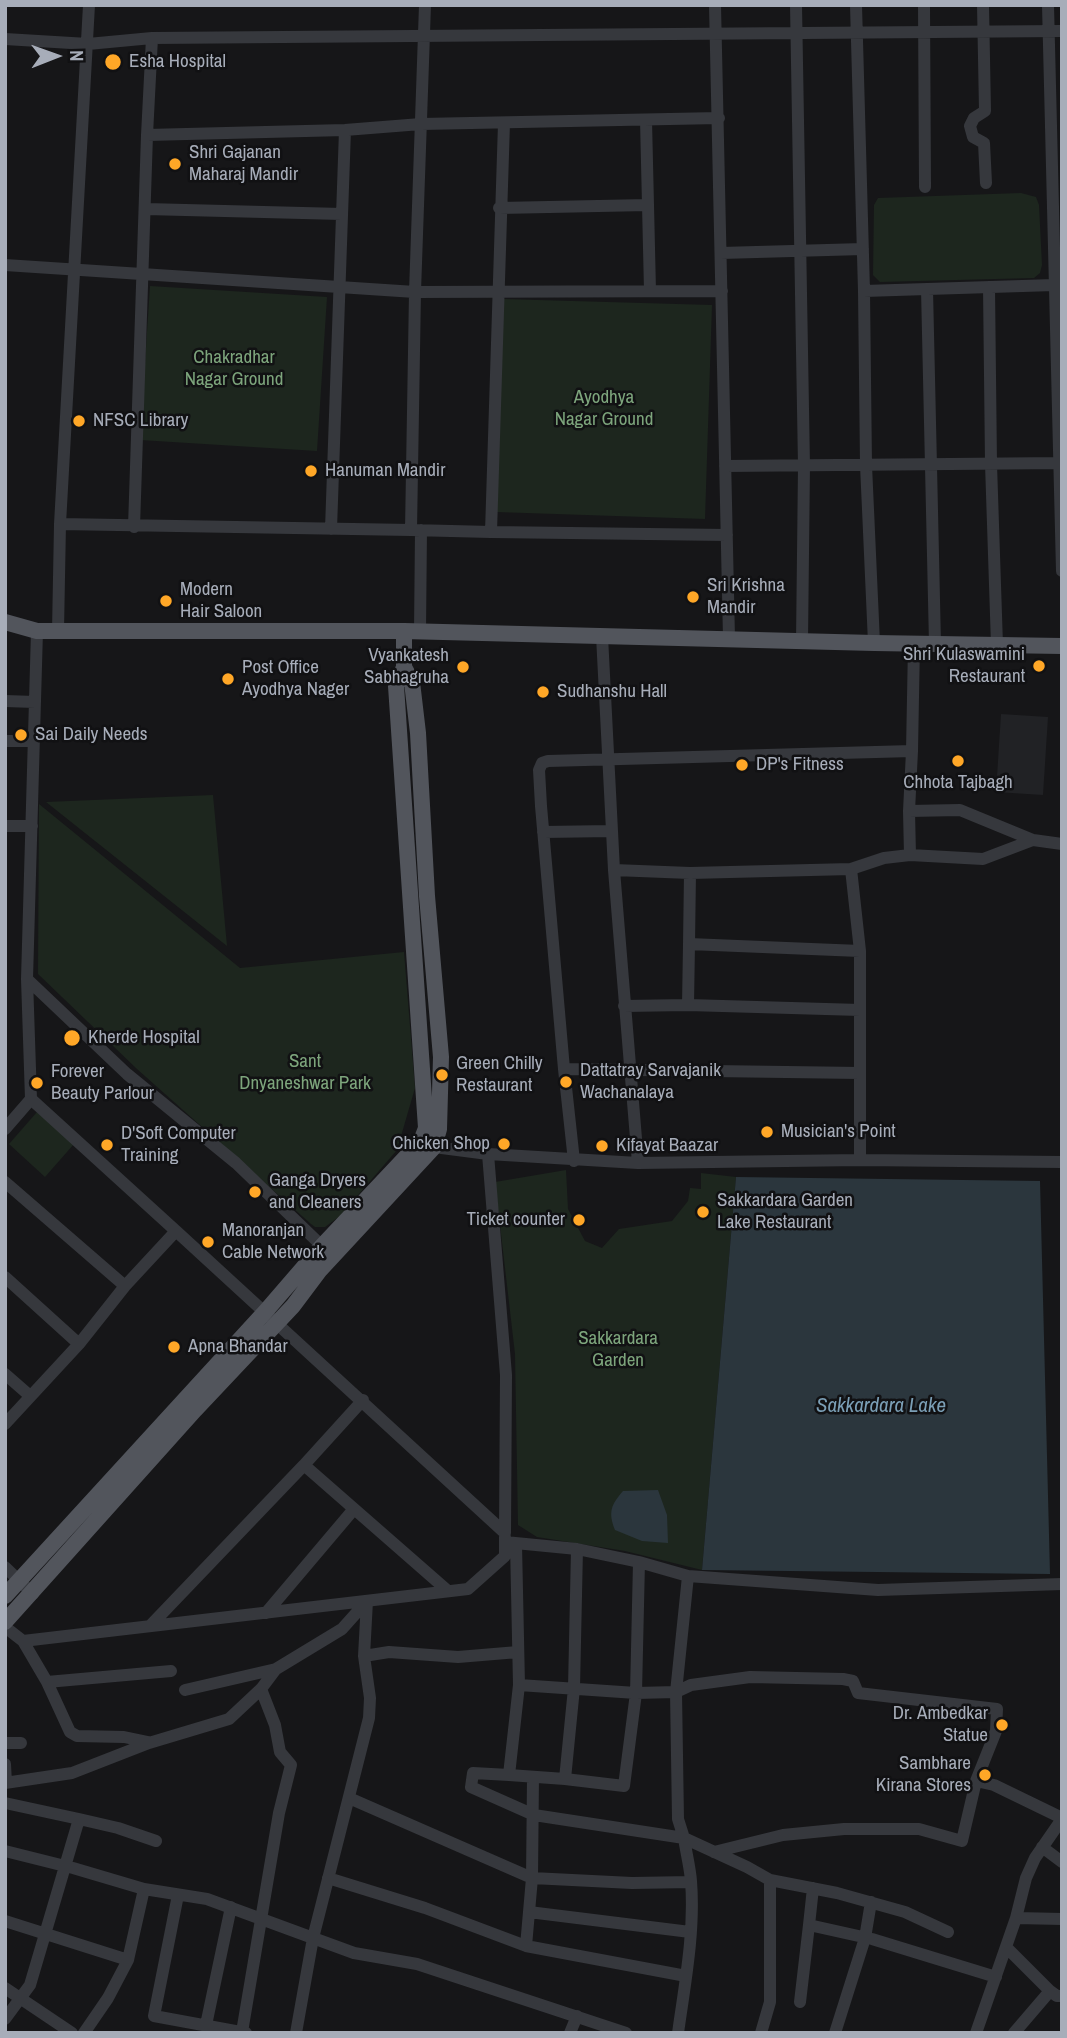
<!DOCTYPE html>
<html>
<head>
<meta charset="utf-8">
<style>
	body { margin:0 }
	#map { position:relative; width:1067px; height:2038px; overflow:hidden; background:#161618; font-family:"Archivo Narrow",sans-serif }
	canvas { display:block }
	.frame { position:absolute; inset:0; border:7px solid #a7adb9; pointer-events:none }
	.north { position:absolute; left:21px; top:21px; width:70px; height:70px; -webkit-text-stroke:5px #111113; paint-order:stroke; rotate:89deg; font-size:19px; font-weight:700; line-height:28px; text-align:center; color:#a7adb9 }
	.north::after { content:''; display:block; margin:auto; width:24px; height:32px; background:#a7adb9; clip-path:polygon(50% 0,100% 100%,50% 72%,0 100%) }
</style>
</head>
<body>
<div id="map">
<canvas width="1067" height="2038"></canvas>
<div class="frame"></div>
<div class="north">N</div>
</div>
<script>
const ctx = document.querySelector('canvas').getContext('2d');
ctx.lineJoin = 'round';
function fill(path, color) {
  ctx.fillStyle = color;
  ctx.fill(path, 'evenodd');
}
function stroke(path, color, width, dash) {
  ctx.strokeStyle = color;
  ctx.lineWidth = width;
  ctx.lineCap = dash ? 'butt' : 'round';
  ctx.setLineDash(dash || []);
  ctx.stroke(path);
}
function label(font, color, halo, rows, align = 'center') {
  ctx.font = font + ' "Archivo Narrow",sans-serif';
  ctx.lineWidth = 5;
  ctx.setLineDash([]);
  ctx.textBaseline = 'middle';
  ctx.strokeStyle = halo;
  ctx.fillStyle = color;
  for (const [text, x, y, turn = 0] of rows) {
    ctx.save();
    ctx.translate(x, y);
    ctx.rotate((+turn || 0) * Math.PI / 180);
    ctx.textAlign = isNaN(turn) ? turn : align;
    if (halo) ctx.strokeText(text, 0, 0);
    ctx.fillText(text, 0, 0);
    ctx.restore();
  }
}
const built = new Path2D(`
	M1001 714 1048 717 1043 795 996 792Z`);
const green = new Path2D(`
	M1021 193 1036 197 1039 205 1042 265 1040 273 1034 278 880 282 873 275 874 205 878 198Z
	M150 286 327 297 317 451 140 440Z
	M503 299 712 305 705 519 496 512Z
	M213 795 227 946 46 802Z
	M39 804 240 968 404 952 415 1088 397 1150 340 1216 325 1227H315L311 1224 137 1069 38 974Z
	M37 1112 74 1144 45 1177 9 1144Z
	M566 1170 568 1209 585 1241 602 1248 619 1229 672 1221 688 1201 690 1188 701 1189V1173L736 1177 702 1570 625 1551 537 1537 518 1525 515 1354 495 1182Z`);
const water = new Path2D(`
	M736 1177 1040 1181 1050 1574 702 1570Z
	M658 1490 667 1515 668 1543 642 1541 615 1530C608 1512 611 1505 623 1491Z`);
const minor = new Path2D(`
	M715 5 729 638
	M796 5 804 466 802 641
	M856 5 864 291
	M924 5 925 187
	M983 5 985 111 974 118 970 126 973 137 984 143 986 183
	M1048 5 1062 571
	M5 39 88 44 152 38 1062 31
	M646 120 648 205
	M147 135 152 38
	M499 208 648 205 650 291
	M146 209 342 214
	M721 253 863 249
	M5 265 415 292 722 291
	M989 287 991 464 997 645
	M927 289 935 644
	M725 466 1062 463
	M60 524 89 5
	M134 527 147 135 345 130 421 124 719 118
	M331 529 345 130
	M411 530 491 532 504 123
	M491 532 727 535
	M37 631 27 979 31 1099 176 1231
	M58 631 60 524 411 530 415 292 425 5
	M420 631 421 530
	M602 636 614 870 638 1163
	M874 643 866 465 864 291 1054 285
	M5 701 35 702
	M5 741H32
	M909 811 960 810 1033 840
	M5 826H32
	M543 832 612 831
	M910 855 983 859 1033 840 1062 844
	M851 869 884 858 910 855 909 811 912 751
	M614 870 690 873 851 869 860 951V1160
	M690 873 689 944 860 951
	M27 979 127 1074 236 1163 322 1246
	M688 1005 860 1010
	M624 1006 688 1005 689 944
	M564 1069 541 806 539 770 542 763 548 761 912 751 914 644
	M5 1129 31 1099
	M427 1144 434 1147 488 1154 638 1163 860 1160 1062 1162
	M574 1161 564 1069 860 1073
	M5 1182 125 1286
	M5 1277 79 1344
	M5 1374 29 1395
	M5 1424 79 1344 125 1286 176 1231 505 1533 506 1375 488 1154
	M304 1465 363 1400
	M505 1542 577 1549 639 1562 688 1576 878 1590 1062 1584
	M516 1544 519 1685 636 1693 676 1692 691 1685 750 1677 843 1679 853 1681 858 1693 997 1709 996 1731 976 1781 994 1785 1062 1818
	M5 1567 33 1594
	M688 1576 676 1692 678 1819 684 1838 747 1867 770 1880V2002L761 2033
	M266 1613 354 1509
	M150 1626 304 1465 448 1591
	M5 1627 23 1641 468 1589 505 1556V1537
	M23 1641 47 1682 70 1732 77 1736 124 1737 148 1742
	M364 1656 389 1652 458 1657 518 1652
	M47 1682 171 1671
	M519 1685 509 1775 565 1779 574 1688 577 1549
	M185 1690 276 1669
	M5 1743H21
	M5 1764 6 1783
	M509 1775 473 1773 471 1787 534 1815 684 1838C686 1852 690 1867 691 1881 695 1931 685 1983 678 2033
	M565 1779 624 1786 636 1693 639 1562
	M5 1783 72 1773 149 1743 229 1719 261 1689 276 1669 342 1629 367 1601 364 1656 370 1698 369 1718 313 1938 207 1899 144 1889
	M349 1798 532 1878 632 1883 691 1882
	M5 1803 79 1819 30 1985 5 2019
	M79 1819 118 1828 156 1841
	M1042 1847 1062 1862
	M5 1851 73 1868 144 1889 128 1960 108 1998 84 2033
	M714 1852 783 1835 844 1829H919L962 1841 976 1781
	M328 1878 425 1908 526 1946 686 1976
	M770 1880 837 1893 905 1912 948 1932
	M813 1888 809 1925 872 1939 996 1977
	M178 1895 154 2016 246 2033
	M529 1912 690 1932
	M1016 1918 1026 1878 1035 1858 1062 1819
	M5 1921 128 1960
	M526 1946 532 1878 533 1777
	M1007 1948 1050 1991 1057 1996H1062
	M5 1988 72 2033
	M800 2002 809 1925
	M206 2025 231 1907
	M242 2032 279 1813 291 1765 280 1752 275 1725 261 1689
	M296 2033 313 1938 354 1953 417 1964 626 2033
	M570 2033 577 2016
	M835 2033 865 1938 871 1902
	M976 2033 1016 1918 1062 1919
	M1014 2033 1050 1991`);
const major = new Path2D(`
	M5 622 37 631H404L874 643 1062 646
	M5 1596 265 1312 322 1246 421 1141 426 1128 396 686 404 667V631
	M5 1622 195 1410 293 1306 320 1270 434 1147 439 1129 441 1057 427 896 418 733 412 682 404 667`);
const markers = [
	[113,62,9,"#ffa727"],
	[175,164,7,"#ffa727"],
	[79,421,7,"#ffa727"],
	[311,471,7,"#ffa727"],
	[693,597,7,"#ffa727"],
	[166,601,7,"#ffa727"],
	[1039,666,7,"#ffa727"],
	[463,667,7,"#ffa727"],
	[228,679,7,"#ffa727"],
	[543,692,7,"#ffa727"],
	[21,735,7,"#ffa727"],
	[958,761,7,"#ffa727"],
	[742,765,7,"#ffa727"],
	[72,1038,9,"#ffa727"],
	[442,1075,7,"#ffa727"],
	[566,1082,7,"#ffa727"],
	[37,1083,7,"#ffa727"],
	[767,1132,7,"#ffa727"],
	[504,1144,7,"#ffa727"],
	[107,1145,7,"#ffa727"],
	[602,1146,7,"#ffa727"],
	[255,1192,7,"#ffa727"],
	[703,1212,7,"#ffa727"],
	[579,1220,7,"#ffa727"],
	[208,1242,7,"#ffa727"],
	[174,1347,7,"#ffa727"],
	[1002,1725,7,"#ffa727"],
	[985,1775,7,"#ffa727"]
];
const poiNames = [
	["Esha Hospital",129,62],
	["Shri Gajanan",189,153],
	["Maharaj Mandir",189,175],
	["NFSC Library",93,421],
	["Hanuman Mandir",325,471],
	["Sri Krishna",707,586],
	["Mandir",707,608],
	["Modern",180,590],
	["Hair Saloon",180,612],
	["Shri Kulaswamini",1025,655,"right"],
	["Restaurant",1025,677,"right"],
	["Vyankatesh",449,656,"right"],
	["Sabhagruha",449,678,"right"],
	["Post Office",242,668],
	["Ayodhya Nager",242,690],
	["Sudhanshu Hall",557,692],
	["Sai Daily Needs",35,735],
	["DP's Fitness",756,765],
	["Chhota Tajbagh",958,783,"center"],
	["Kherde Hospital",88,1038],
	["Green Chilly",456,1064],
	["Restaurant",456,1086],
	["Dattatray Sarvajanik",580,1071],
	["Wachanalaya",580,1093],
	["Forever",51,1072],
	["Beauty Parlour",51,1094],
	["Musician's Point",781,1132],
	["D'Soft Computer",121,1134],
	["Training",121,1156],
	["Chicken Shop",490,1144,"right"],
	["Kifayat Baazar",616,1146],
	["Ganga Dryers",269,1181],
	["and Cleaners",269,1203],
	["Sakkardara Garden",717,1201],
	["Lake Restaurant",717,1223],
	["Ticket counter",565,1220,"right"],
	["Manoranjan",222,1231],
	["Cable Network",222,1253],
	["Apna Bhandar",188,1347],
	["Dr. Ambedkar",988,1714,"right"],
	["Statue",988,1736,"right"],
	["Sambhare",971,1764,"right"],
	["Kirana Stores",971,1786,"right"]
];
const parkNames = [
	["Chakradhar",234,358],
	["Nagar Ground",234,380],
	["Ayodhya",604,398],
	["Nagar Ground",604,420],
	["Sant",305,1062],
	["Dnyaneshwar Park",305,1084],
	["Sakkardara",618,1339],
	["Garden",618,1361]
];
const waterNames = [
	["Sakkardara Lake",881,1406]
];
fill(built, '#212225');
fill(green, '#1d261e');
fill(water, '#2b363d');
stroke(minor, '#36383d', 12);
stroke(major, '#52555c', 16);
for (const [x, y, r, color] of markers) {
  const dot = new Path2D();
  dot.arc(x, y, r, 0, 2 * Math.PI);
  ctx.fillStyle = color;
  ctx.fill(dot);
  stroke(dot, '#111113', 2.5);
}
label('19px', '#a7adb9', '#111113', poiNames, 'left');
label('19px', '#7da57c', '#111113', parkNames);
label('italic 21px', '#7b9fb6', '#111113', waterNames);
</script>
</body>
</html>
